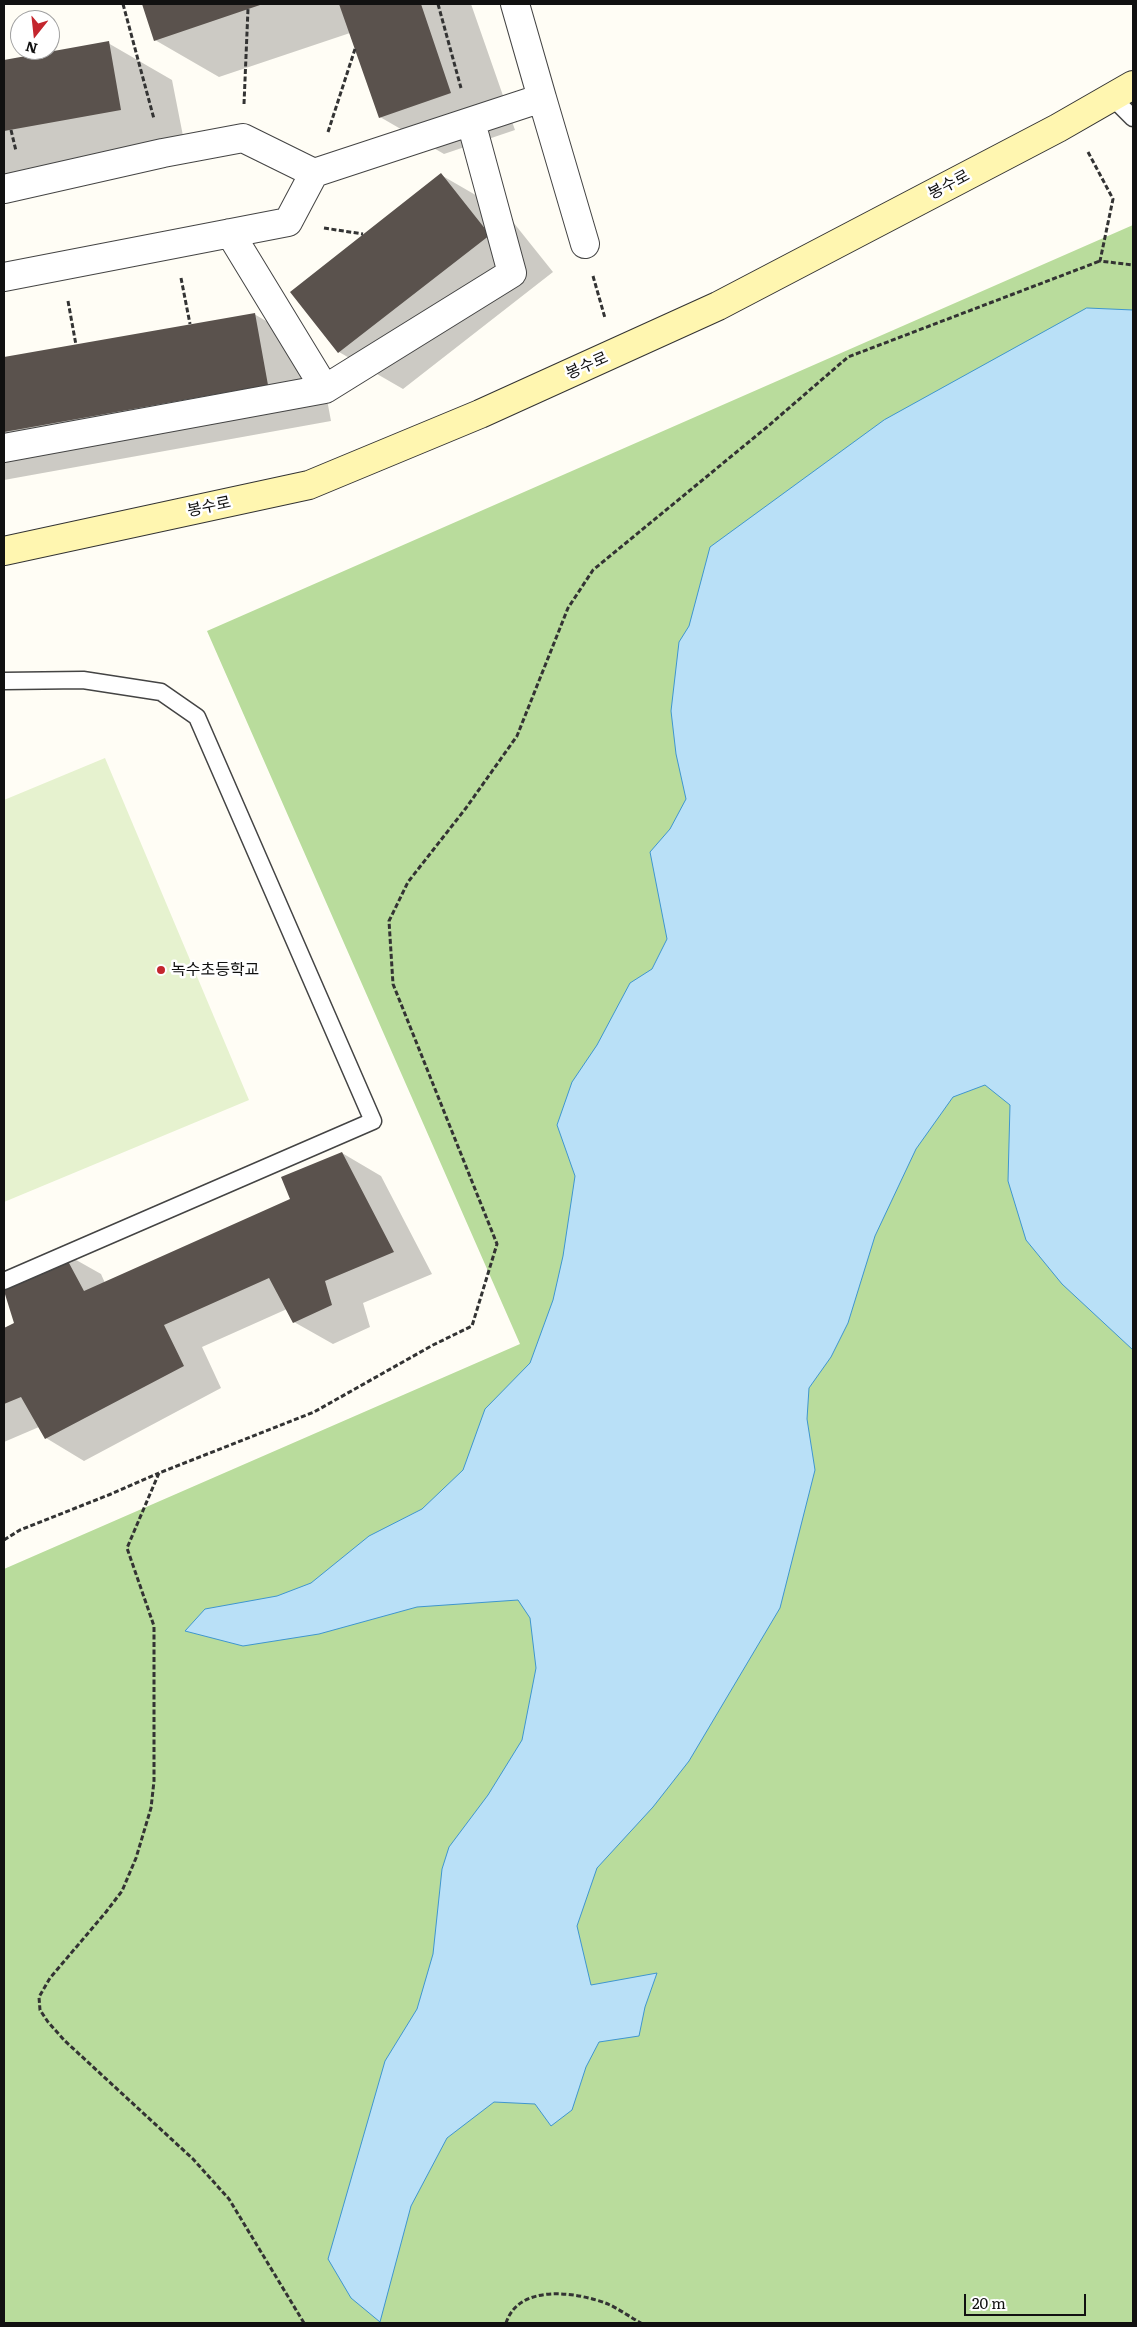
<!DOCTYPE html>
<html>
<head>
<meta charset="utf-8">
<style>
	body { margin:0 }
	#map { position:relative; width:1137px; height:2327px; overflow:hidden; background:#fffdf5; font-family:Literata,serif }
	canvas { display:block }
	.frame { position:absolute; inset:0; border:5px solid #111; pointer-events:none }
	.north { position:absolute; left:10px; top:10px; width:50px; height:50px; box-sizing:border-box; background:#fff; border:1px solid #a0a0a0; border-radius:50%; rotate:196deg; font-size:14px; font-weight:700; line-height:20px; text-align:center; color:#111 }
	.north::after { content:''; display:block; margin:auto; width:18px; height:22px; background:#c4262e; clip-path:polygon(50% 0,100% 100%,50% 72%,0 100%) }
	.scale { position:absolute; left:964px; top:2294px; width:122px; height:22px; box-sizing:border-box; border:2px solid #111; border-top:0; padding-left:6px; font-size:15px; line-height:18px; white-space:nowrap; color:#111; -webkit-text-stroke:4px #fff; paint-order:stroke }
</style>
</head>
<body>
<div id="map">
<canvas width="1137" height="2327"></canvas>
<div class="frame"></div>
<div class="north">N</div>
<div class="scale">20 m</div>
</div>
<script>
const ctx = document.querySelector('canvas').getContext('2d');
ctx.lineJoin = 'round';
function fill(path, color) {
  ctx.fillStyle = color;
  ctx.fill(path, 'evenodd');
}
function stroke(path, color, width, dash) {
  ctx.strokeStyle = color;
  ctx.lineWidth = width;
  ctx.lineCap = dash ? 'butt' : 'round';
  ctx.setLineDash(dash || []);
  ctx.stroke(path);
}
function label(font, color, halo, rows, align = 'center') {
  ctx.font = font + ' Literata,"Noto Sans KR",serif';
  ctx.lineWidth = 5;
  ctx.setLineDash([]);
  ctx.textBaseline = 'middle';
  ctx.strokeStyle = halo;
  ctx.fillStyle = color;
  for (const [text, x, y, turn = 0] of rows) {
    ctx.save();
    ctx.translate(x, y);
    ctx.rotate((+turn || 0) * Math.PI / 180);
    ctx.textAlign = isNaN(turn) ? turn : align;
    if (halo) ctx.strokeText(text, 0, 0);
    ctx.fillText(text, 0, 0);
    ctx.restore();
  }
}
const forest = new Path2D(`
	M1133 225V2323H4V1569L520 1344 207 631Z`);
const pitch = new Path2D(`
	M105 758 249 1100 4 1202V800Z`);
const water = new Path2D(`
	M1087 308 1133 310V1350L1062 1284 1026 1240 1008 1181 1010 1105 985 1085 953 1097 916 1149 875 1236 848 1323 831 1357 809 1388 807 1419 815 1470 780 1608 689 1761 653 1807 597 1868 577 1926 591 1985 657 1973 645 2007 639 2036 599 2042 586 2067 572 2110 551 2126 535 2104 494 2102 447 2138 411 2206 380 2322 351 2298 328 2259 385 2061 417 2009 433 1954 442 1869 449 1847 488 1795 522 1740 536 1668 530 1618 518 1600 417 1607 319 1634 243 1646 185 1631 205 1609 277 1596 311 1583 369 1536 422 1509 463 1470 485 1409 530 1363 553 1300 563 1256 575 1176 557 1125 572 1082 597 1045 630 983 652 969 667 939 650 852 670 829 686 799 676 754 671 711 679 642 689 626 710 547 884 420Z`);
const shadow = new Path2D(`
	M143 4H471L515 130 444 154 380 117 350 33 219 77 155 40Z
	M108 43 172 80 185 146 4 179V62Z
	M441 175 505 212 553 272 403 389 339 352 291 292Z
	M254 314 318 351 331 421 4 480V359Z
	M342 1153 381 1176 432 1274 363 1303 370 1327 333 1344 294 1322 287 1309 202 1347 221 1388 84 1461 46 1438 39 1427 4 1442V1329L16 1324 62 1252 101 1274 105 1283 292 1200Z`);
const building = new Path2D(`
	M142 4H263L154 41Z
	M339 4H421L451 93 379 118Z
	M109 41 121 110 4 131V60Z
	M441 173 490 235 338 353 290 292Z
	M255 313 268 385 4 432V357Z
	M342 1152 394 1252 325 1281 332 1305 293 1323 269 1278 164 1325 184 1366 45 1439 21 1397 4 1404V1328L14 1323 4 1291V1277L62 1250 84 1291 290 1199 281 1177Z`);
const path = new Path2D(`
	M123 4 154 119
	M438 4 461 88
	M244 104 248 9
	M11 130 16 151
	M328 132 355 49
	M1088 152 1113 199 1100 261 1133 265
	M324 228 363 234
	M593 276 605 318
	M181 278 190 324
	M68 301 76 345
	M4 1540 20 1530 111 1494 159 1473
	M304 2323 229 2199 193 2159 65 2041 48 2022 40 2010 39 1997 50 1978 106 1912 122 1891 136 1858 151 1808 154 1781V1626L127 1548 159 1473 314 1412 433 1345 472 1326 497 1244 393 984 389 921 408 882 466 808 517 736 568 608 593 570 767 427 848 357 1100 261
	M506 2323C519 2283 577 2292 608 2304 619 2309 630 2317 641 2323`);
const service = new Path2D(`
	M1112 97 1133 118
	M4 681 83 680 161 692 197 717 373 1121 4 1281`);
const minor = new Path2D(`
	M542 98 585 244
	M4 189 163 153 243 138 314 173
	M230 233 325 389 512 273 471 122
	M4 277 288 222 314 173 542 98 515 4
	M4 448 325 389`);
const secondary = new Path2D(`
	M4 551 309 485 480 414 718 306 1058 128 1133 85`);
const markers = [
	[161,970,5,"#c4262e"]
];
const streetNames = [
	["봉수로",949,185,-28],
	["봉수로",587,366,-24],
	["봉수로",209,507,-12]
];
const poiNames = [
	["녹수초등학교",171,970]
];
fill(forest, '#b9dc9c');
fill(pitch, '#e6f2cf');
fill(water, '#b9e0f7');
stroke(water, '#3f96cf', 1);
fill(shadow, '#0003');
fill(building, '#5a524d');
stroke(service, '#444', 19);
stroke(minor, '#444', 30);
stroke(secondary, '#333', 30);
stroke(path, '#333', 3, [5, 2.5]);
stroke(service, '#fff', 16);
stroke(minor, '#fff', 28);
stroke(secondary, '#fff6b0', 28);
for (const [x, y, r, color] of markers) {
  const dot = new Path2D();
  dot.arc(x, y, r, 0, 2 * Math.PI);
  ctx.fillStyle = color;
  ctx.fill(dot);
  stroke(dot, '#fff', 2);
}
label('16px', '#111', '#fff', streetNames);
label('16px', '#111', '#fff', poiNames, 'left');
</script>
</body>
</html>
